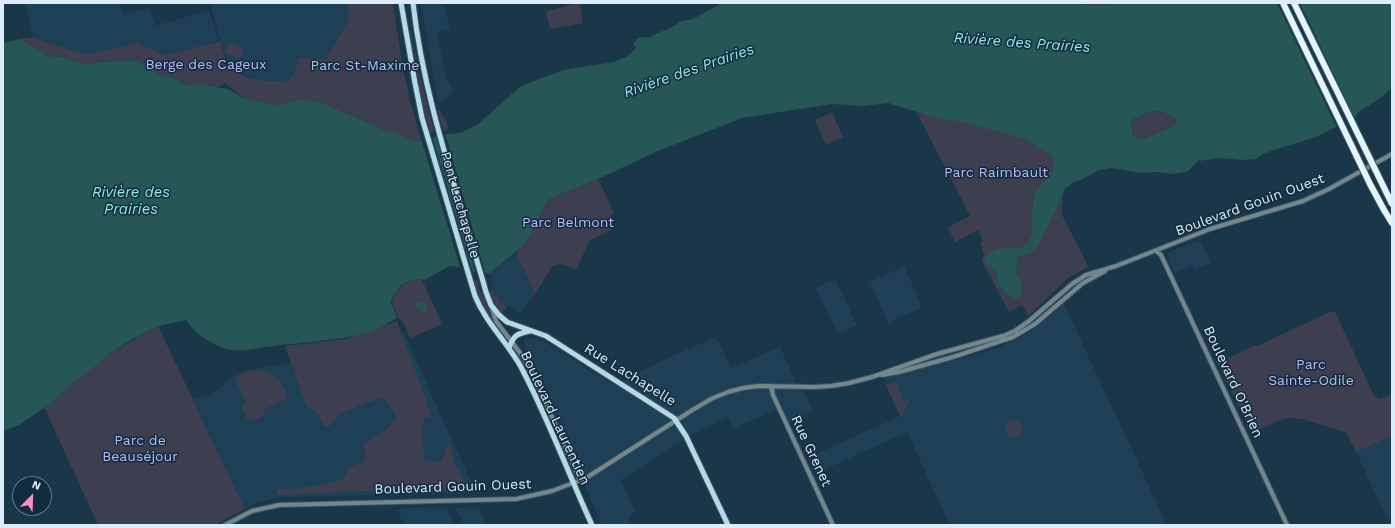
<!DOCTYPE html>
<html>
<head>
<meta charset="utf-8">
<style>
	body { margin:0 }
	#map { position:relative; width:1395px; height:528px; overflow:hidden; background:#1a3749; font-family:"Work Sans",sans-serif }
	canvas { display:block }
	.frame { position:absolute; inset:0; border:4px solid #dcecf8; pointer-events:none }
	.north { position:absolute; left:12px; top:476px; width:40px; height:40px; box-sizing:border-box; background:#102c3e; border:1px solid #627988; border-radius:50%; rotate:23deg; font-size:11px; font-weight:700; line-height:16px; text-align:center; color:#dcecf8 }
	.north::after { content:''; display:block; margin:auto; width:14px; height:18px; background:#fd8ec0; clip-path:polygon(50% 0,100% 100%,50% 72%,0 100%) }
</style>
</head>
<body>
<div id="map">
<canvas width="1395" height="528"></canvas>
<div class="frame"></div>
<div class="north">N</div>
</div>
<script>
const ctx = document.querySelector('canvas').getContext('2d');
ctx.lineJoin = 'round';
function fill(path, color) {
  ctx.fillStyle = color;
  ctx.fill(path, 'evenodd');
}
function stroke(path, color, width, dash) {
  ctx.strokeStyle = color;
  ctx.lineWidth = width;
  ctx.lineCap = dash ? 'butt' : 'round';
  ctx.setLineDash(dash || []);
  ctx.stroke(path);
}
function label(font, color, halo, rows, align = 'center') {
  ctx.font = font + ' "Work Sans",sans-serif';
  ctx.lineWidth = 3;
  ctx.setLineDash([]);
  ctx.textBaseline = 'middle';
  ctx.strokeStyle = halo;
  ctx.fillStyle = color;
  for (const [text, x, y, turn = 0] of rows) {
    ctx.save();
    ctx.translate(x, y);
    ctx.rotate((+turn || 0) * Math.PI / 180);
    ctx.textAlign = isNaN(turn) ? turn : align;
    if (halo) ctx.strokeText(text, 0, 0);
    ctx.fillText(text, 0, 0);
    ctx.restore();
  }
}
const built = new Path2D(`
	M25 3H120L123 15 149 8 155 26 209 10 218 40 206 45 166 55 137 43 86 54 49 43 33 37Z
	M210 3H347L349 19 326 59 301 58 297 62 294 75 286 81H266L246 76 227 65Z
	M421 3H443L450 29 437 32 446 79 454 91 441 102 438 101Z
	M1198 240 1201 242 1211 263 1194 270 1192 265 1175 273 1167 253Z
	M516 253 535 294 520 313 495 299 490 273Z
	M904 266 922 307 888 323 870 282Z
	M835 279 857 325 838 334 815 288Z
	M1064 304 1167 525H950L907 432 815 474 808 459 809 457 900 416 883 379 977 354 999 347 1000 348 1001 347V346L1013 341 1029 332Z
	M404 333 476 493 283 497 258 502 245 509 194 400 210 395 217 390 229 379 248 370 358 353Z
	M716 337 731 368 780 347 796 382 805 394 813 412 788 423 781 408 733 428 728 417 692 435 621 480 635 512 628 516 632 525H602L585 485 582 472 575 455 541 378 528 357 524 339 529 338 545 342 615 386 626 379 668 358Z
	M1392 436V517L1387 518 1356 452Z
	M446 507 455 525H404L397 509Z
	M478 507 487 525H464L456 508Z`);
const green = new Path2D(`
	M347 3H393L403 68 410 102 422 141C410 143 401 133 389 132L323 103 301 99 275 106 259 101 244 99 225 83 218 87 209 86 203 83 191 85 181 83 174 78 160 75 144 64 132 60 83 64 62 57 48 56 20 39 33 37 49 43 86 54 137 43 166 55 220 41 227 65 246 77 266 81H286L294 75 298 59 301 58 326 59 349 19Z
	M580 3 583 23 550 29 546 11Z
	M1068 3H1121C1103 7 1086 5 1068 3Z
	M408 19 422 83 434 131 430 133 423 107Z
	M229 42 244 48 240 59 225 53Z
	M439 109C442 116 448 121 448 128L444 131 437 111Z
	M1152 111 1163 112 1176 120 1174 126 1143 139 1133 136 1131 123 1135 118Z
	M832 112 843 137 826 145 815 120Z
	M917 113 964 116 1024 135 1053 156V171L1034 195 1031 220 1032 233 1028 244 1020 248H1003L991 268 995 270C1001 287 996 287 1012 298L1018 278 1017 260 1018 257 1027 255 1038 245 1063 195 1062 215 1086 262 1088 267 1068 278 1028 316 1022 305 1009 312 982 261 984 254 980 243 983 241 978 230 955 242 948 227 970 216Z
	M598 179 614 213 609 220 612 230 590 240 576 270C568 266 560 261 552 267L535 294 516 253 523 246 531 234 547 201 554 197Z
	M416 279 422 280 442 324 410 338 403 322 399 319 392 303 393 297 401 286Z
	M477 280 481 293H483L489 311 499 331C487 315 480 300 473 281Z
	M493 290 494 296 497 295 499 298 497 300 507 306 502 313C496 307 492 300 490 291Z
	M1332 311 1335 312 1374 396 1381 399 1392 394V436L1356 452 1347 434 1345 432 1302 419 1289 418 1283 419 1251 433 1218 363 1251 347 1252 346H1257Z
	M397 321 432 417 425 418 422 427 424 460 441 462 449 441 455 465 469 489 373 491 277 495V489H298L342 480 350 467 364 462 365 452 363 444 386 430 397 418 383 397 338 414 335 422 329 426H324L318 414 306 405 285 346 346 339Z
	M158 326 245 509 215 525H98L45 409V407L72 384 101 362 108 355 146 332Z
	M514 349 531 375 566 454 528 372Z
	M252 370C271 370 283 380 288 398L263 410 265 415 253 421 246 418 241 406 246 403 235 378 243 373Z
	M896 381 900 393H903L904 396 902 397 903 401 910 400 902 416H900L886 385Z
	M1005 429a9 9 0 1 1 18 0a9 9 0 1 1-18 0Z`);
const water = new Path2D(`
	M722 3H1068C1086 5 1103 7 1121 3H1392V89C1386 92 1382 97 1376 101 1369 106 1359 109 1355 117L1316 137 1265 153 1255 159 1242 160 1222 158 1198 161 1187 172 1172 174 1155 172 1140 173 1112 168 1099 170 1081 180 1074 182 1065 189 1049 225 1038 245 1033 251 1027 255 1018 257C1016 262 1017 274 1019 278 1021 283 1023 284 1022 290 1020 307 1003 294 999 285 997 281 997 275 995 270 976 262 988 250 1003 248 1008 247 1014 249 1019 248 1022 248 1025 245 1028 244L1032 233 1031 220 1034 195 1038 188 1053 171V156L1022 138 958 121 941 119 888 103 862 106 832 104 742 118 658 151 598 179 554 197 547 201 531 234 523 246 490 273C475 275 463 266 449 266L425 280 417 279 401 285 393 296 391 302 397 318C388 323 377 330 367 333 336 341 304 342 273 346 258 347 242 353 227 349 215 346 190 331 187 320L163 325 152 329 134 338 108 355 101 362 72 384 50 404 19 425 3 431V43L20 39 48 56 62 57 83 64 132 60 144 64 160 75 174 78 181 83 191 85 203 83 209 86 228 89 244 99 259 101 275 106 301 99 323 103 389 132H395L413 141H418L447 134 460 133 477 125 521 86 563 70 614 62 626 57 636 48 633 43 638 38 651 37 653 35 668 29 682 21 693 19ZM1152 111 1163 112 1176 120 1174 126 1143 139 1133 136 1131 123 1135 118Z
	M418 301 426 304 428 307 427 311 422 312 416 306V304Z`);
const pier = new Path2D(`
	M1277 3H1300L1355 119 1337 128Z
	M445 133 486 275H476L436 135Z
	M432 136 473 274 461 270 421 139Z`);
const tertiary = new Path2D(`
	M1156 251 1161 255 1287 525
	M491 305 496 321 520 353 533 374 580 480
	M882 375 899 372 953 357 1013 337 1035 324 1083 283 1105 271
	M771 386 773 395 833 525
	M225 525 252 511 279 505 516 499 552 491 586 478 694 409 713 398 728 392 743 388 758 386 815 387 831 386 849 383 872 377 937 354 1003 336 1015 331 1029 321 1072 284 1086 275 1116 266 1210 229 1303 201 1329 189 1392 154`);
const primary = new Path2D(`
	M401 3 415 83 422 118 475 296C486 323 507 342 521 367 548 418 568 473 592 525
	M413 3C424 102 459 196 486 292L491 305 499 315 507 322 546 336 674 418 686 436 728 525
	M509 348C514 335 516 334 530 331`);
const motorway = new Path2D(`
	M1384 210 1392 223`);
const motorwayBridge = new Path2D(`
	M1283 3 1370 184 1384 210
	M1294 3 1392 204`);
const parkNames = [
	["Berge des Cageux",206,65],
	["Parc St-Maxime",365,66],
	["Parc Raimbault",996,173],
	["Parc Belmont",568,223],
	["Parc",1311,365],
	["Sainte-Odile",1311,381],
	["Parc de",140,441],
	["Beauséjour",140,457]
];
const streetNames = [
	["Pont Lachapelle",460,205,74],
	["Boulevard Gouin Ouest",1250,205,-20],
	["Rue Lachapelle",630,375,32],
	["Boulevard O'Brien",1233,382,65],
	["Boulevard Laurentien",555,418,65],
	["Rue Grenet",811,451,65],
	["Boulevard Gouin Ouest",453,487,-2]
];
const waterNames = [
	["Rivière des Prairies",1022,43,4],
	["Rivière des Prairies",689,71,-19],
	["Rivière des",131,193],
	["Prairies",131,210]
];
fill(built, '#1d4057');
fill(green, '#3e3e51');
fill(water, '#265656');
fill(pier, '#1a3749');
stroke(tertiary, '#395465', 6);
stroke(primary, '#395465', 7);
stroke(motorway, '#395465', 8);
stroke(tertiary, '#74878c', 4);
stroke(primary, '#b3dae5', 5);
stroke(motorway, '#e3f6fb', 6);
stroke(motorwayBridge, '#395465', 8, []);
stroke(motorwayBridge, '#e3f6fb', 6);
label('14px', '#bbbbf5', '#102c3e', parkNames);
label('14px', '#dcecf8', '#102c3e', streetNames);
label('italic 15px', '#93e7e5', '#102c3e', waterNames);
</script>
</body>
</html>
